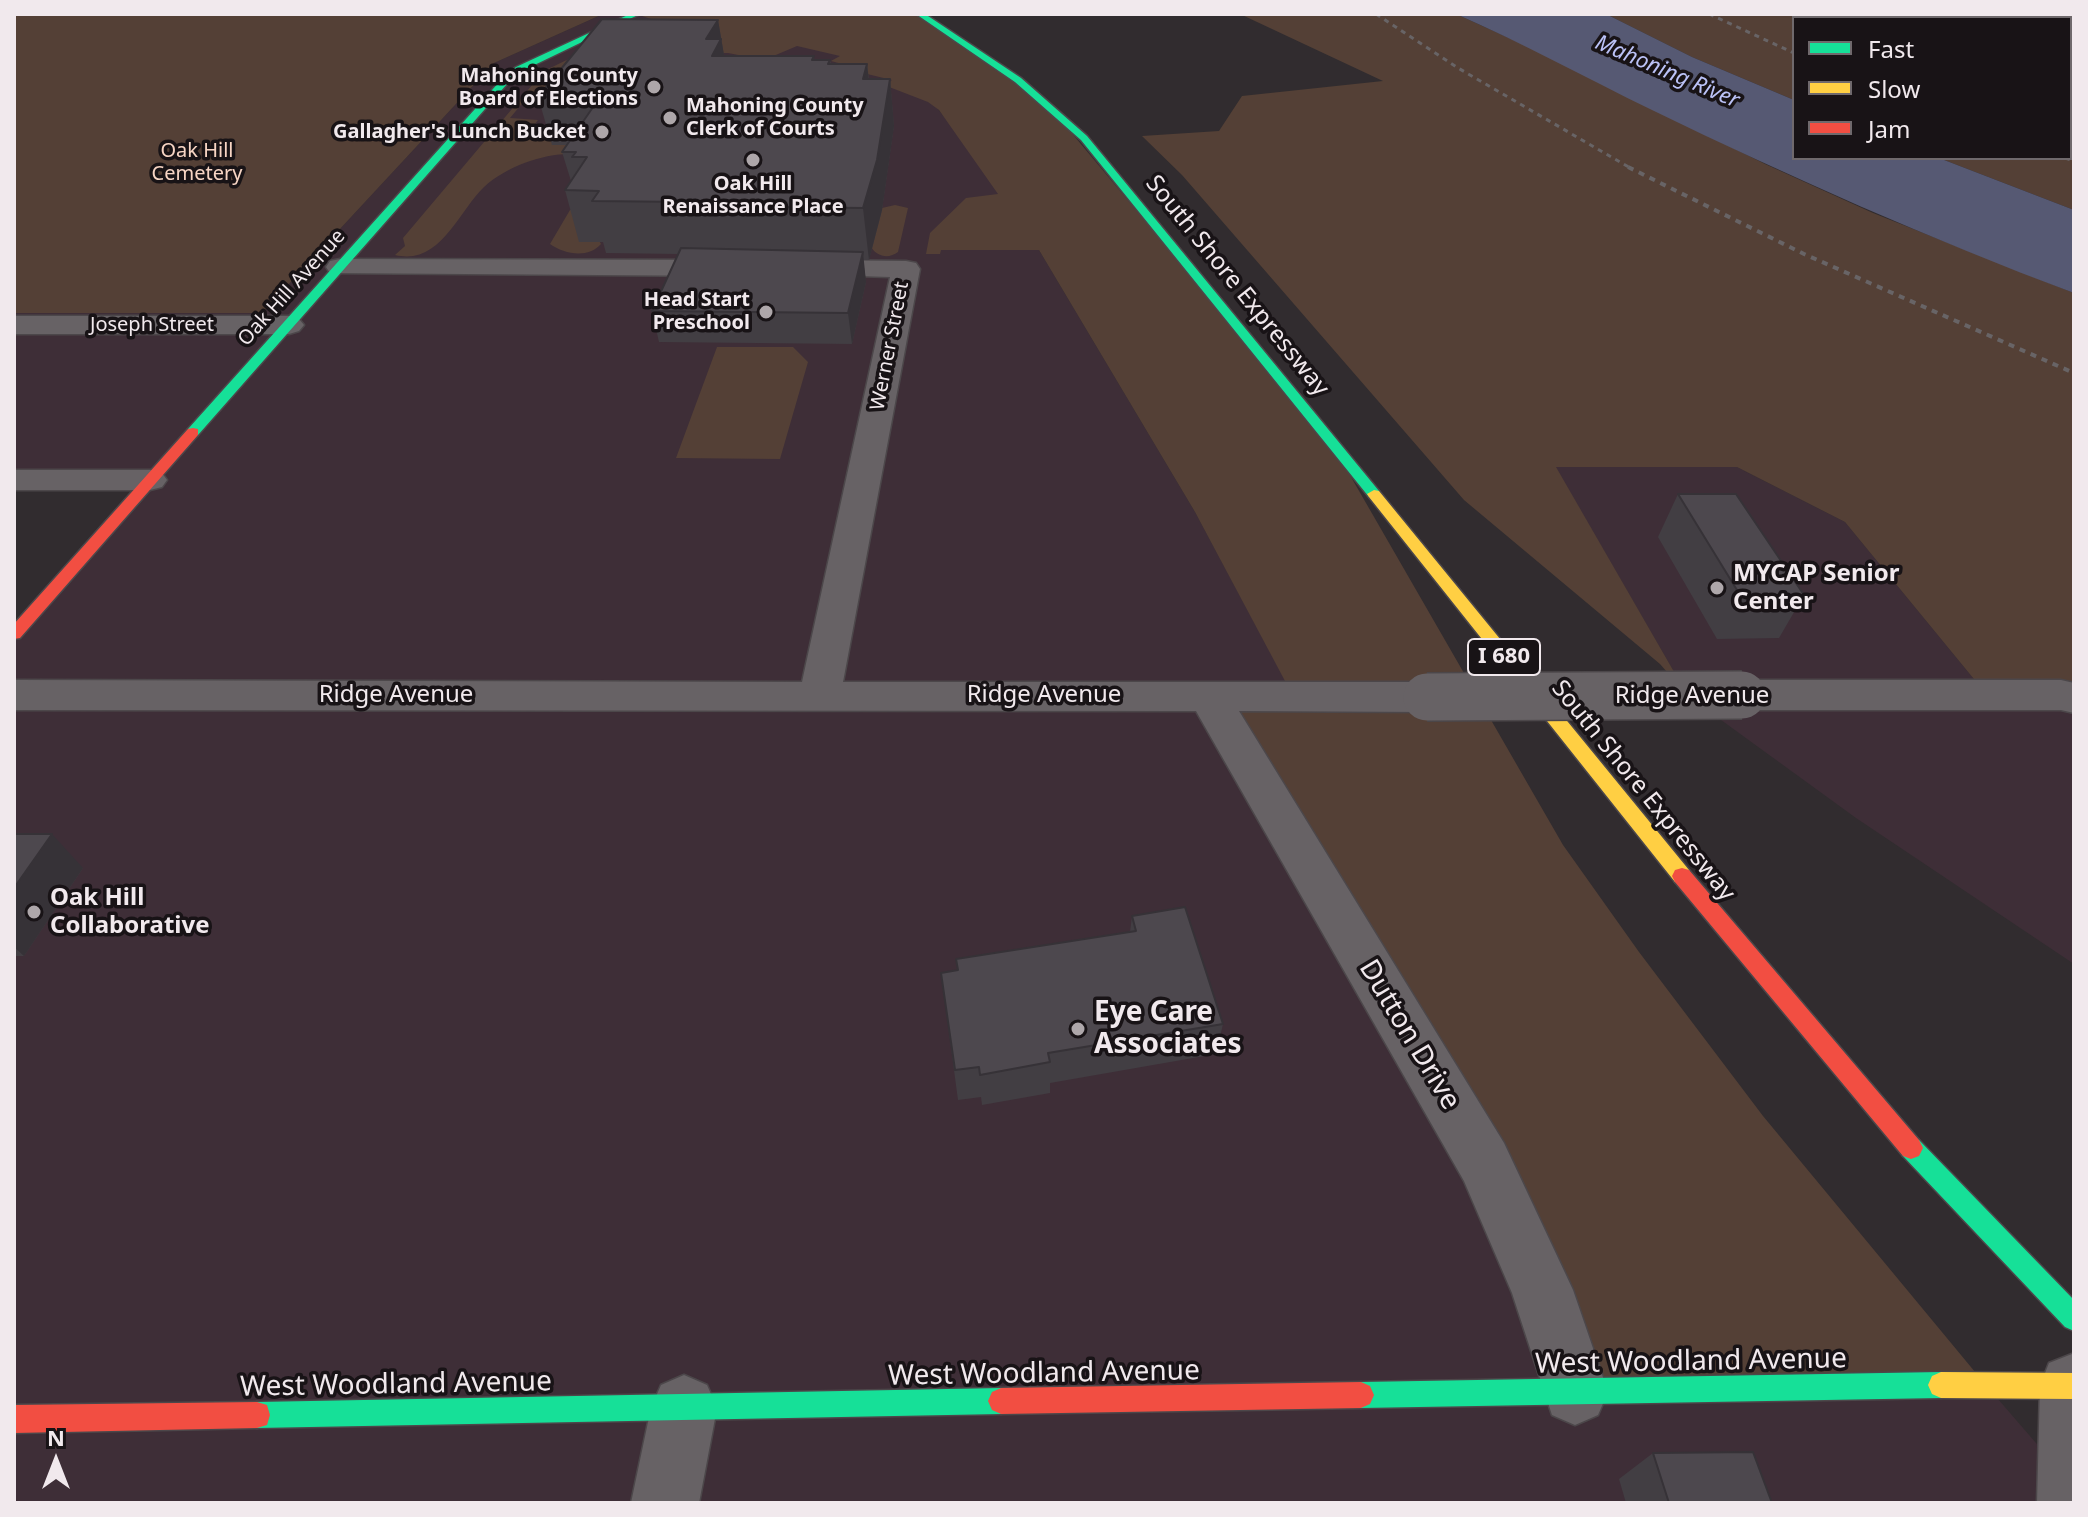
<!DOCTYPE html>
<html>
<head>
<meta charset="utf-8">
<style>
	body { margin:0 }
	#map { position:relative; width:2088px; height:1517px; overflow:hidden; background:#312c2f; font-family:"Noto Sans",sans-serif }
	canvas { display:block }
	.frame { position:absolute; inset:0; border:16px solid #f1e9ed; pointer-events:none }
	.legend { position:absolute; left:1792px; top:16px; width:280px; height:144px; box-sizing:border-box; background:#181316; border:2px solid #6f696c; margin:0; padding:10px 14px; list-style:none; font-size:24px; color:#f1e9ed }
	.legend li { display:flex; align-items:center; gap:16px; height:40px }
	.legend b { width:40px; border:2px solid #6f696c }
	.north { position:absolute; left:16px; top:1421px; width:80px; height:80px; -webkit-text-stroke:6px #181316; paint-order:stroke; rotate:0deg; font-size:22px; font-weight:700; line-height:32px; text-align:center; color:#f1e9ed }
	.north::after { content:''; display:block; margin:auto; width:28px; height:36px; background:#f1e9ed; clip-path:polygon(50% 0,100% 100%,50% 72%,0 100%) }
</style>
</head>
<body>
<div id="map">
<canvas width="2088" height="1517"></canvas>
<div class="frame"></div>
<ul class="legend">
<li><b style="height:10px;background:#16e098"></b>Fast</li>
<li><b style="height:10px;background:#ffcf43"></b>Slow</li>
<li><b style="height:10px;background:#f24e42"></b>Jam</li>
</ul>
<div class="north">N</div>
</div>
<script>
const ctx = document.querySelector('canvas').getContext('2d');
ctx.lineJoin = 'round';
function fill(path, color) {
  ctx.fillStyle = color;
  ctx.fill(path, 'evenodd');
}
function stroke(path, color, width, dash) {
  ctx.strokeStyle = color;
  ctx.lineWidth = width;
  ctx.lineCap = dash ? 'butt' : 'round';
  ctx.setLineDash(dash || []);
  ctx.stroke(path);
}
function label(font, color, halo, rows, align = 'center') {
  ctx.font = font + ' "Noto Sans",sans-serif';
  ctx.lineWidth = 7;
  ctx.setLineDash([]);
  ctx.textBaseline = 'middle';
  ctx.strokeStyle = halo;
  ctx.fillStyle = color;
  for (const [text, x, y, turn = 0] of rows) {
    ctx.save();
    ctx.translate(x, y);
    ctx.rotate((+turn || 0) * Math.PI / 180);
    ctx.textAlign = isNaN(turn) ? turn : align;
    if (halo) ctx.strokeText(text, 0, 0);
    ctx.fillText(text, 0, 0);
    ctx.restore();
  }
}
const built = new Path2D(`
	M603 14H628L841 49 914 79 965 143 1039 250 1195 512 1294 696 1985 1384 2074 1487V1503H14V633L149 481 14 480V313H262L494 63Z
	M1555 467H1737L1845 522 1987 695 2074 698V964L1856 818 1688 696Z`);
const green = new Path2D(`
	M14 14H603L494 63 262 313H14Z
	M636 14H920L1044 100 1332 444 1563 845 1639 952 1763 1116 1985 1384 1575 1392 1542 1290 1208 695 1293 696 1195 512 1039 250H941L940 254H926L930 233 966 198 998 194 939 110 928 102 884 85 892 80 838 67 842 64 831 61 840 56 797 46 764 60 728 53H685L585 100H525L510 118 538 120 523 139 558 136 571 145 570 154C541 154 506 167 484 187 458 212 440 266 395 255L405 246 403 238 544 71 651 19Z
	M1240 14H1456L1551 57 1765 164 1873 213 2074 293V698L1987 695 1845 522 1737 467H1556L1688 696 1660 664 1464 500 1182 175 1142 136 1219 131 1242 96 1383 81Z
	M1606 14H2074V210L1939 158H2070V18H1794V100L1692 57Z
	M895 205 908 208 898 252C889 259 877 257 871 247L882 208Z
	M580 207 601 244C588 259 564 254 550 244L570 210Z
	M717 347H793L808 362 780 459 676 458Z`);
const water = new Path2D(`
	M1456 14H1606L1692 57 1794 100V158H1939L2074 210V293C1930 239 1790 177 1652 110 1586 78 1523 43 1456 14Z`);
const street = new Path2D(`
	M340 259 730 260 740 262 744 268 740 274 730 276 330 273 326 267 330 261Z
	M803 260 906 261 916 263 920 269 843 682H1427L1442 687 1448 697 1442 707 1427 712 1239 711 1504 1143 1573 1290 1608 1392 1598 1415 1575 1425 1552 1415 1512 1293 1464 1181 1196 711 14 710V680L802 682 890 277 793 274 789 268 793 262Z
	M14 316H289L299 319 304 325 299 331 289 334H14Z
	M14 470H150L162 473 167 480 162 487 150 490H14Z
	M1742 680H2061L2074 683V713L2061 710H1742L1727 705 1721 695 1727 685Z
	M2072 1354 2074 1503H2037L2040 1386 2049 1363Z
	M684 1375 707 1385 717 1408 699 1503H631L651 1408 661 1385Z`);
const fast = new Path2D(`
	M630 14H640L522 71 507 84 198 435H188V429L501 80 516 67Z
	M916 14H925L1021 78 1087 136 1379 491V497H1369L1081 140 1015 82Z
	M1911 1137 1919 1140 2074 1300V1331L2065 1327 1903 1156 1899 1148 1903 1140Z
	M1941 1372 1950 1376 1954 1385 1950 1394 1941 1398 1361 1408 1352 1404 1348 1395 1352 1386 1361 1382Z
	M1001 1388 1010 1392 1014 1401 1010 1410 1001 1414 257 1428 247 1425 244 1415 247 1405 257 1402Z`);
const slow = new Path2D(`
	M1374 490 1379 491 1689 870 1692 876 1689 882 1682 884 1675 882 1369 497 1367 494Z
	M1941 1372 2074 1373V1399L1941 1398 1932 1394 1928 1385 1932 1376Z`);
const jam = new Path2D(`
	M193 428 198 429V435L20 638 14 639V624L188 429Z
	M1682 868 1689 870 1919 1140 1923 1148 1919 1156 1911 1159 1903 1156 1675 882 1672 876 1675 870Z
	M1361 1382 1370 1386 1374 1395 1370 1404 1361 1408 1001 1414 992 1410 988 1401 992 1392 1001 1388Z
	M257 1402 267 1405 270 1415 267 1425 257 1428 14 1433V1405Z`);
const railFar1 = new Path2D(`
	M1376 14 1458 68 1632 169
	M1709 14 1794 53
	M2065 158 2074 161`);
const rail = new Path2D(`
	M1628 167 1804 254 2074 373`);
const streetBridge = new Path2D(`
	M1427 697 1742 695`);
const wall = new Path2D(`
	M718 20 724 56H814V60H830L831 64H867L869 79H890L894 126 882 210 869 260H863L866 282 852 344 659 342 652 311 678 254 606 253 603 242H579L565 190 571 181 562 152 567 145H552L538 97Z
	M1678 494 1804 595 1779 638 1717 639 1658 537Z
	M14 834 83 868 24 956H14Z
	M1132 916 1223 1024 1216 1054 1050 1083V1093L982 1105 981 1097 958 1100 941 973 958 970 1130 932Z
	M1653 1453 1772 1503H1626L1619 1479Z`);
const shadedWall = new Path2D(`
	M718 20 729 84 716 80 706 39Z
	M867 64 872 110 863 79Z
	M890 79 894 126 882 210 869 260 863 208Z
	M863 252 866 282 852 344 848 313Z
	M52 834 83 868 24 956 14 947V888Z`);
const building = new Path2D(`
	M602 19 718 20 706 39H721L712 56H814L812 60H830L828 64H867L863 79H890L877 160 863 208 686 206 688 202 592 201 599 191 565 190 587 157H572L576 152H562L600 97H538Z
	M681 248 863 252 848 313 652 311Z
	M1678 494H1736L1804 595H1740Z
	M14 834H52L14 888Z
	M1185 907 1223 1024 1048 1053 1050 1062 980 1075 979 1067 955 1070 941 973 958 970 956 959 1136 931 1132 916Z
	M1753 1452 1772 1503H1669L1653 1453Z`);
const markers = [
	[654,87,8,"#aea7aa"],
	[670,118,8,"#aea7aa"],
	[602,132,8,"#aea7aa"],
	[753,160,8,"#aea7aa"],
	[766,312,8,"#aea7aa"],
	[1717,588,8,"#aea7aa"],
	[34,912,8,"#aea7aa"],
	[1078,1029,8,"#aea7aa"]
];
const farPoinames = [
	["Mahoning County",638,76],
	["Board of Elections",638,99],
	["Mahoning County",686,106,"left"],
	["Clerk of Courts",686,129,"left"],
	["Gallagher's Lunch Bucket",586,132],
	["Oak Hill",753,184,"center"],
	["Renaissance Place",753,207,"center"],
	["Head Start",750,300],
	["Preschool",750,323]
];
const farParknames = [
	["Oak Hill",197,151],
	["Cemetery",197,174]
];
const farStreetnames = [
	["Oak Hill Avenue",292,288,-48],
	["Joseph Street",152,325],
	["Werner Street",890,346,-79]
];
const farWaternames = [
	["Mahoning River",1667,72,23]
];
const shields = [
	[1504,657,72]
];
const shieldNames = [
	["I 680",1504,657]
];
const streetNames = [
	["South Shore Expressway",1237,286,51],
	["Ridge Avenue",396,695],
	["Ridge Avenue",1044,695],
	["Ridge Avenue",1692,696],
	["South Shore Expressway",1643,791,51]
];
const poiNames = [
	["MYCAP Senior",1733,574],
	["Center",1733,602],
	["Oak Hill",50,898],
	["Collaborative",50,926]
];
const nearPoinames = [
	["Eye Care",1094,1013],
	["Associates",1094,1045]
];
const nearStreetnames = [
	["Dutton Drive",1409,1035,59],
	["West Woodland Avenue",1691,1362,-1],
	["West Woodland Avenue",1044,1374,-1],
	["West Woodland Avenue",396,1385,-1]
];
fill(built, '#3e2e37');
fill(green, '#544036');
fill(water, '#565973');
stroke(street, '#4c474a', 3);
stroke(fast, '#4c474a', 3);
stroke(slow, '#4c474a', 3);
stroke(jam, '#4c474a', 3);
fill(street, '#676265');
fill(fast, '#16e098');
fill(slow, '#ffcf43');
fill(jam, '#f24e42');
stroke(railFar1, '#686466', 3, [5, 5]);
stroke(rail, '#686466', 4, [6, 6]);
stroke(streetBridge, '#4c474a', 50, []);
stroke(streetBridge, '#676265', 47);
fill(wall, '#423e43');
fill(shadedWall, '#363237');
fill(building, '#4d484e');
stroke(building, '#363237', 2);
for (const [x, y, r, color] of markers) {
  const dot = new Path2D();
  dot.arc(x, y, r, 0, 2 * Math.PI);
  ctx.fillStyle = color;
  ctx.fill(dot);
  stroke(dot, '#181316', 3);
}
label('bold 20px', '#f1e9ed', '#181316', farPoinames, 'right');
label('20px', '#f7d5c4', '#181316', farParknames);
label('20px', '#f1e9ed', '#181316', farStreetnames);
label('italic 22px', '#bbc2f7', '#181316', farWaternames);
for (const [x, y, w] of shields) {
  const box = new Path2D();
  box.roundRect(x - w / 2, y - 18, w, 36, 6);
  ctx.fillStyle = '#181316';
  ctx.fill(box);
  stroke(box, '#f1e9ed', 2);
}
label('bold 22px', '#f1e9ed', null, shieldNames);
label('24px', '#f1e9ed', '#181316', streetNames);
label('bold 24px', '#f1e9ed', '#181316', poiNames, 'left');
label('bold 28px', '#f1e9ed', '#181316', nearPoinames, 'left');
label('28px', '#f1e9ed', '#181316', nearStreetnames);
</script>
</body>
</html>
